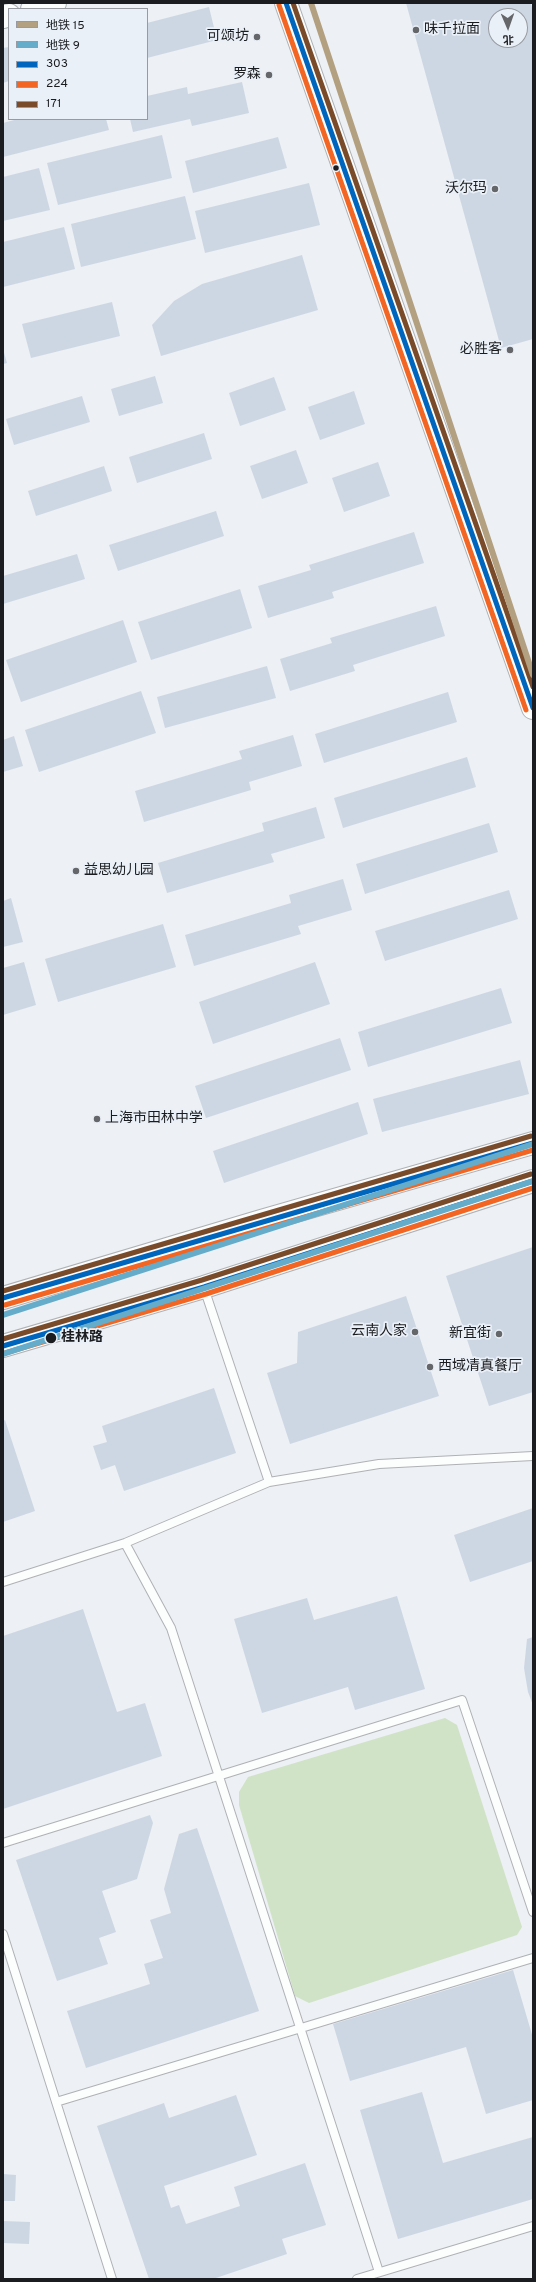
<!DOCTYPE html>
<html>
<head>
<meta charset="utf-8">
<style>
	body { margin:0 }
	#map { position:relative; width:536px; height:2282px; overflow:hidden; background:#edf0f4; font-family:Overpass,"Noto Sans SC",sans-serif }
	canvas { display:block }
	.frame { position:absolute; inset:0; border:4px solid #1a1c1f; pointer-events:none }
	.legend { position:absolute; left:8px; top:8px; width:140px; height:112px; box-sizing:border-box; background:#eaf0f7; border:1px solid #979ba1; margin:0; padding:5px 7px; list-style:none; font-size:12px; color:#1a1c1f }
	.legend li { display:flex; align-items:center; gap:8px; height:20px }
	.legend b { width:20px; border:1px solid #979ba1 }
	.north { position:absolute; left:488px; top:8px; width:40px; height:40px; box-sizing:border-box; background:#eaf0f7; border:1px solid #979ba1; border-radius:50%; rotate:178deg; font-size:11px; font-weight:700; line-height:16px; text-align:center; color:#1a1c1f }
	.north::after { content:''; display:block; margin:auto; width:14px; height:18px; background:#64666a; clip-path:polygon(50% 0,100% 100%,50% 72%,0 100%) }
</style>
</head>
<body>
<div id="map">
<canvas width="536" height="2282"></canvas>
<div class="frame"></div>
<ul class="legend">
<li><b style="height:5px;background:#b3a081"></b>地铁 15</li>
<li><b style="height:5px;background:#64acca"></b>地铁 9</li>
<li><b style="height:5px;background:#0065bd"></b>303</li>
<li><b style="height:5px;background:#f26522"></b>224</li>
<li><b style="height:5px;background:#7a4b2a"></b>171</li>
</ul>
<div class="north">北</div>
</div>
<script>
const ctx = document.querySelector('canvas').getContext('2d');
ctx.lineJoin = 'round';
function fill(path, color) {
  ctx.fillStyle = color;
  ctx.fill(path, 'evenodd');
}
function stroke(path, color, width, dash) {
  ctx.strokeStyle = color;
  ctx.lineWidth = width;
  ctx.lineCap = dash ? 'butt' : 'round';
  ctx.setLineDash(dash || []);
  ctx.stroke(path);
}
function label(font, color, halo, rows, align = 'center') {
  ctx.font = font + ' Overpass,"Noto Sans SC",sans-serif';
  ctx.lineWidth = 3.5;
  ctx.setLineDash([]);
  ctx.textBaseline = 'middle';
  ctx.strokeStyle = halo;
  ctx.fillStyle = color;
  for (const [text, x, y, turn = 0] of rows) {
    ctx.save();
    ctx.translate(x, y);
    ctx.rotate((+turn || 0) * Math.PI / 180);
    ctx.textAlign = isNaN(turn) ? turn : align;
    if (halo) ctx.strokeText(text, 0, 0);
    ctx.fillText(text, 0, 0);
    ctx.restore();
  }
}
const green = new Path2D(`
	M445 1718 457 1725 522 1927 517 1935 309 2003 295 1996 239 1805V1792L248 1777Z`);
const building = new Path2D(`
	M406 3H531L533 12V339L501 348ZM496 16H520V40H496Z
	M209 7 217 40 147 58V23Z
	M9 47V81L3 83V48Z
	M242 82 249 113 192 126 190 119 133 132 130 119H147V96L187 87 188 94Z
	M18 119H106L109 130 3 157V123Z
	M162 135 172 178 58 205 47 163Z
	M278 137 287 168 193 193 185 161Z
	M39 168 50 210 3 221V177Z
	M309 183 320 225 205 253 195 211Z
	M185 196 196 239 81 267 71 224Z
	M64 227 75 269 3 287V242Z
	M302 255 318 310 161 356 152 325 174 301 202 284Z
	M112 302 120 336 31 358 22 324Z
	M3 349 7 363 3 364Z
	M155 376 163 403 119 416 111 389Z
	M274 377 286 410 240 426 229 393Z
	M354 391 365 424 320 440 308 407Z
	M82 396 90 422 14 445 6 419Z
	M204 433 212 459 137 483 129 457Z
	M296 450 308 483 262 499 250 466Z
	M378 462 390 496 344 512 332 478Z
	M104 466 112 491 36 516 28 491Z
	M216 511 224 536 118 571 109 545Z
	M414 532 424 563 332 592 334 598 268 618 258 586 311 570 309 565Z
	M77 554 85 579 3 604V576Z
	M240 589 252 628 151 660 138 622Z
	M436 606 445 636 353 665 355 671 290 691 280 659 332 643 330 638Z
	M123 620 137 662 21 702 6 660Z
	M267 666 276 698 165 728 157 697Z
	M141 691 156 733 39 772 25 730Z
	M448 692 457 722 324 763 315 734Z
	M293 735 302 766 249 782 251 790 144 822 135 791 242 759 239 751Z
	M14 736 23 766 3 772V740Z
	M467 757 476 787 343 828 334 798Z
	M316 807 325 838 271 854 274 862 167 893 158 863 264 831 262 823Z
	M489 823 498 852 365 894 356 864Z
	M343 879 352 910 298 926 301 934 194 966 185 935 291 903 289 895Z
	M509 890 518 919 385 961 375 931Z
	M11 898 23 942 3 947V901Z
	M163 924 176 967 58 1002 45 959Z
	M24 962 36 1005 3 1015V968Z
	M315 962 330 1004 213 1044 199 1002Z
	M501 988 512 1023 368 1067 358 1032Z
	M340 1038 351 1070 206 1118 195 1086Z
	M520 1060 529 1094 382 1132 373 1099Z
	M358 1102 368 1134 224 1183 213 1151Z
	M533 1247V1392L489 1406 446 1276Z
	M406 1296 439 1396 290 1444 267 1373 297 1363 298 1332Z
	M214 1388 236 1453 124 1491 115 1465 101 1470 93 1446 107 1442 102 1426Z
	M5 1420 35 1511 3 1522V1421Z
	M533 1508V1561L470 1582 454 1535Z
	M397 1596 425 1689 355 1710 348 1687 262 1713 234 1619 307 1598 314 1620Z
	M83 1609 117 1712 145 1703 162 1756 3 1809V1636Z
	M533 1637V1705L528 1692 524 1668 527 1639Z
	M150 1815 153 1823 137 1879 102 1891 116 1932 99 1938 108 1964 57 1981 16 1860Z
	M197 1828 259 2011 86 2068 67 2011 150 1984 144 1964 163 1958 150 1920 171 1913 164 1889 179 1834Z
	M513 1970 533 2038V2100L486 2114 466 2047 350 2081 333 2024Z
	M422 2092 443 2163 533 2137V2199L398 2239 360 2110Z
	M236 2095 257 2155 164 2186 171 2208 179 2205 186 2224 240 2206 234 2187 305 2163 326 2225 282 2239 287 2254 213 2279H149L97 2126 164 2103 169 2118Z
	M3 2174 16 2175 15 2201H3Z
	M3 2221 30 2222 29 2244 3 2243Z`);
const lane = new Path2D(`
	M204 1288 269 1482
	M125 1543 171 1628 379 2272
	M3 1582 125 1543 269 1482 379 1464 533 1456
	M3 1843 462 1700 533 1912
	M3 1934 112 2279
	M56 2102 533 1958
	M357 2279 533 2226`);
const secondary = new Path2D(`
	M286 3 533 708
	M32 9 55 3
	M3 17 9 15
	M3 1298 261 1221 533 1143
	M3 1346 204 1287 533 1181`);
const bus1 = new Path2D(`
	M286 3 533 708
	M3 1298 533 1143
	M3 1346 204 1287 533 1181`);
const bus2 = new Path2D(`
	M279 5 526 710
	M5 1305 533 1150
	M5 1353 206 1294 533 1188`);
const bus3 = new Path2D(`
	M293 3 533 687
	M3 1291 531 1136
	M3 1339 202 1280 531 1174`);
const metro1 = new Path2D(`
	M311 3 533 675`);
const metro2 = new Path2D(`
	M3 1315 533 1144
	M3 1354 533 1181`);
const markers = [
	[416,30,4,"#64666a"],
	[257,37,4,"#64666a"],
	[269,75,4,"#64666a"],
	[336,168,3.5,"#1a1c1f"],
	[495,189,4,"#64666a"],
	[510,350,4,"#64666a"],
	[76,871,4,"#64666a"],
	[97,1119,4,"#64666a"],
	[415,1332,4,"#64666a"],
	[499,1334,4,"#64666a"],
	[51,1338,6,"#1a1c1f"],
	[430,1367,4,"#64666a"]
];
const poiNames = [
	["味千拉面",424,30,"left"],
	["可颂坊",249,37],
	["罗森",261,75],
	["沃尔玛",487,189],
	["必胜客",502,350],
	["益思幼儿园",84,871,"left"],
	["上海市田林中学",105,1119,"left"],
	["云南人家",407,1332],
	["新宜街",491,1334],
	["西域凊真餐厅",438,1367,"left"]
];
const stopNames = [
	["桂林路",61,1338]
];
fill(green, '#d0e3c6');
fill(building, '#cdd7e4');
stroke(lane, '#afb1b4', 10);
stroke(secondary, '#afb1b4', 24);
stroke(lane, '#fcfdfd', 8);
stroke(secondary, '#fcfdfd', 22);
stroke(bus1, '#0065bd', 5);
stroke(bus2, '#f26522', 5);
stroke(bus3, '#7a4b2a', 5);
stroke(metro1, '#b3a081', 6);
stroke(metro2, '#64acca', 6);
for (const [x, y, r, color] of markers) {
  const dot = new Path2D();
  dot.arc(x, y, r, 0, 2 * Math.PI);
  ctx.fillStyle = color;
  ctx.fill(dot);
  stroke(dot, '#eaf0f7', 1.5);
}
label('14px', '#1a1c1f', '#eaf0f7', poiNames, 'right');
label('bold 14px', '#1a1c1f', '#eaf0f7', stopNames, 'left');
</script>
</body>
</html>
